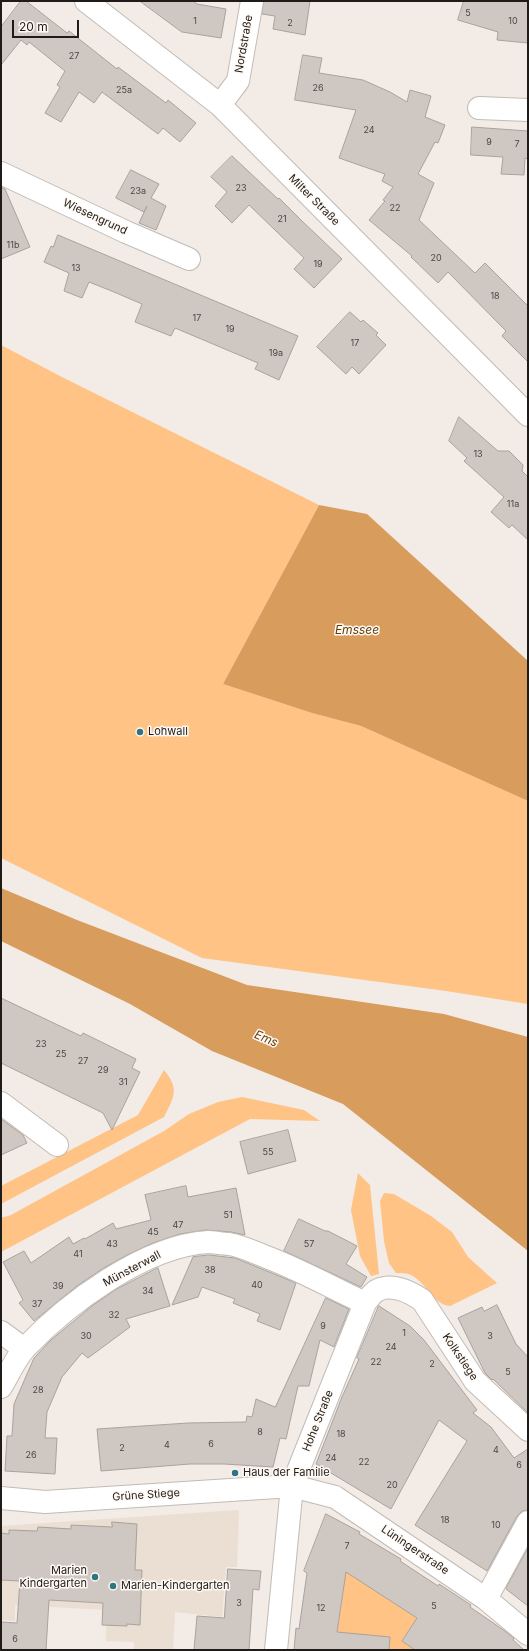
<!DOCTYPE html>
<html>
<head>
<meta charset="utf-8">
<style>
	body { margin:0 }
	#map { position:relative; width:529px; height:1651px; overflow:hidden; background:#f3ebe5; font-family:Inter,sans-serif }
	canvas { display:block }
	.frame { position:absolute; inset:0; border:2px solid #1e1b19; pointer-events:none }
	.scale { position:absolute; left:12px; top:20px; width:67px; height:18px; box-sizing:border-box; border:2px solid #1e1b19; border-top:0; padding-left:5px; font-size:12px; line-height:14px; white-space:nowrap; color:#1e1b19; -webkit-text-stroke:3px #fff9f4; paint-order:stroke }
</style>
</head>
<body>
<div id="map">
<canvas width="529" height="1651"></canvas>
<div class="frame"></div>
<div class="scale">20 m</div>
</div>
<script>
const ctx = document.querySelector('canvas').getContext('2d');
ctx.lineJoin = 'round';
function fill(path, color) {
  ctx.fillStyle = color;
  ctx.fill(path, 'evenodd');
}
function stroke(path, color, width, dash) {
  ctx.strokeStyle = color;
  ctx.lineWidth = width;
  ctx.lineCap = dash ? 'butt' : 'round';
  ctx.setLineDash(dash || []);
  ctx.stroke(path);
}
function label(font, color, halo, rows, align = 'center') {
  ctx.font = font + ' Inter,sans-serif';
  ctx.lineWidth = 3;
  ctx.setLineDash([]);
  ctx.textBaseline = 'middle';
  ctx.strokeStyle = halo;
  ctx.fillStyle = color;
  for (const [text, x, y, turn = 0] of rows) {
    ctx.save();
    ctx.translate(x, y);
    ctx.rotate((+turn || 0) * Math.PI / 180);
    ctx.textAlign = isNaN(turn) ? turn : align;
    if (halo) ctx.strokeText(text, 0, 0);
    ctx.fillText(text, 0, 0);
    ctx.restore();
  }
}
const built = new Path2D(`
	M239 1510 237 1567H226L222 1617 175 1612 173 1650H134V1642L106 1641 107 1610 15 1605V1621L1 1620V1526Z`);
const green = new Path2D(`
	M1 345 60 376 319 505 223 684 312 713 361 726 528 801V1004L446 991 202 958 1 858Z
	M164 1070C180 1089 174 1097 164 1117L1 1204V1186L138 1115Z
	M242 1097 304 1110 320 1121 250 1119 1 1252V1218L11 1215 164 1131 189 1114 218 1102Z
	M358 1173 370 1185 379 1274 371 1276 360 1256 351 1210Z
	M384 1193 394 1194 431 1216 452 1232 468 1257 497 1283 450 1306C432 1304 427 1283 411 1275 407 1273 400 1273 396 1273L389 1263 384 1241 380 1201Z
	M345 1570 417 1618 402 1641 415 1650H363L337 1632 344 1586 340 1584Z`);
const water = new Path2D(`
	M319 505 367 514 528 661V801L361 726 312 713 223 684Z
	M1 888 77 920 247 985 444 1014 528 1037V1251L343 1104 212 1051 130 1004 1 941Z`);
const building = new Path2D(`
	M21 1H26L67 33 69 31 117 69 118 67 166 103 168 100 196 123 180 142 163 128 158 134 102 92 94 103 79 92 61 122 45 113 60 87 57 85 65 71 29 42 27 45 21 40 1 65V27Z
	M140 1H193L197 4 226 9 221 38 182 32Z
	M264 1H310L305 35 273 29 275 16 262 14Z
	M464 1H528V43L497 40 498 32 458 20Z
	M303 55 322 58 319 73 363 80 390 92 407 102 410 90 431 96 425 117 445 125 438 143 435 142 418 174 434 183 419 220 475 273 485 263 528 306V362L502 336 506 331 448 272 438 283 411 257 412 256 369 220 385 201 383 200 393 187 382 181 385 174 339 158 356 110 295 100Z
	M472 127 528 131V159L525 158 524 175 501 174 503 157 471 155Z
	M232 156 278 199 279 198 302 221 342 259 314 288 294 269 304 258 249 205 232 223 215 206 227 192 211 177Z
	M131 170 159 184 151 198 166 206 156 230 139 223 147 206 144 212 116 198Z
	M1 187 5 189 30 247 1 259Z
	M58 235 298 336 279 380 255 369 258 363 175 328 171 336 135 322 142 304 114 292 89 282 82 298 64 291 69 273 44 262 51 246 53 247Z
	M350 312 361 322 363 320 378 333 376 335 386 345 359 374 352 367 346 374 317 347Z
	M459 417 498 451H509L523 465 522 471 528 477V540L512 525 509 528 491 512 504 497 464 461 467 458 449 441Z
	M1 998 81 1036 83 1033 136 1059 132 1068 140 1072 112 1130 103 1113 1 1063Z
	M1 1119 23 1135 27 1143 1 1155Z
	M288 1130 296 1161 248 1174 240 1142Z
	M186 1186 188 1197 236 1188 245 1235 231 1232 206 1230 180 1234 153 1243 127 1255 102 1269 77 1286 34 1321 19 1303 23 1300 3 1262 24 1251 31 1263 69 1237 73 1244 84 1238 85 1239 113 1223 116 1229 151 1220 145 1195Z
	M299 1219 325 1231H328L357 1246 346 1264 367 1277 361 1287 284 1251Z
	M209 1255 235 1258 296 1283 280 1330 257 1321 260 1314 233 1303 235 1299 202 1287 198 1297 172 1305 193 1257Z
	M158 1268 170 1306 126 1319 130 1327 88 1358 82 1353 62 1377 47 1412 45 1438H57L55 1474 5 1471 7 1436H12L14 1404 34 1358 51 1340 92 1306 115 1290Z
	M326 1298 349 1309 334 1347 320 1340 309 1386H298L286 1439 280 1438 273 1467 224 1464H190L101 1471 97 1429 188 1423 246 1422 247 1416 252 1417 256 1399 275 1407Z
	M497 1305 516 1344 528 1357V1413L493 1379 492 1380 485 1373 458 1318 482 1307 484 1311Z
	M379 1306 410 1326 424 1340 477 1410 473 1413 491 1427 514 1458 528 1449V1510L522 1511 517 1516 487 1571 415 1525 467 1441 439 1420 391 1509 316 1464 342 1397 359 1359 357 1358Z
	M326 1514 360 1532 359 1534 401 1559 400 1561 438 1586 439 1584 471 1605 470 1607 502 1629 514 1638 513 1640 524 1650H415L402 1641 417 1618 346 1572 337 1632 390 1637 389 1650H294L296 1628 299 1629 307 1573 304 1571Z
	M112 1522 137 1524 135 1570H142L140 1625 127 1624V1626L102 1625 103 1603 49 1600 46 1650H1V1622L17 1623 20 1581 1 1580V1533L9 1534V1530L37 1531 38 1527 71 1529V1525L112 1527Z
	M528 1548V1606L506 1589Z
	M228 1569 261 1571 259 1590 253 1589 249 1650H194L197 1616 224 1618Z`);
const minor = new Path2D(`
	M220 105 238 81 252 1
	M479 108 528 110
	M1 173 126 232 189 259
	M1 1103 57 1145
	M1 1332 24 1349
	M1 1387C9 1374 15 1359 25 1348 68 1303 144 1246 208 1242 214 1242 222 1244 229 1244 242 1246 256 1253 269 1258 302 1271 333 1288 365 1303
	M1 1498 45 1502 292 1486 335 1497 486 1599 528 1634
	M486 1599 528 1522
	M276 1650 292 1486 365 1303C368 1299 373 1292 378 1290 393 1283 410 1292 422 1300L475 1381 528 1430`);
const tertiary = new Path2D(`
	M86 1 220 105 528 415`);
const markers = [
	[140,732,4,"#307484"],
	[235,1473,4,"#307484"],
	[95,1577,4,"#307484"],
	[113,1586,4,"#307484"]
];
const numberNames = [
	["5",468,13],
	["1",195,21],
	["10",513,21],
	["2",290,23],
	["27",74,56],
	["26",318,88],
	["25a",124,90],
	["24",369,130],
	["9",489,142],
	["7",517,144],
	["23",241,188],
	["23a",138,191],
	["22",395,208],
	["21",282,219],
	["11b",13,245],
	["20",436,258],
	["19",318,264],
	["13",76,268],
	["18",495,296],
	["17",197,318],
	["19",230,329],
	["17",355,343],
	["19a",276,353],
	["13",478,454],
	["11a",513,504],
	["23",41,1044],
	["25",61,1054],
	["27",83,1061],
	["29",103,1070],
	["31",123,1082],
	["55",268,1152],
	["51",228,1215],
	["47",178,1225],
	["45",153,1232],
	["43",112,1244],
	["57",309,1244],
	["41",78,1254],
	["38",210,1270],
	["40",257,1285],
	["39",58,1286],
	["34",148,1291],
	["37",37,1304],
	["32",114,1315],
	["9",323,1326],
	["1",404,1333],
	["30",86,1336],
	["3",490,1336],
	["24",391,1347],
	["22",376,1362],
	["2",432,1364],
	["5",508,1372],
	["28",38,1390],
	["8",260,1432],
	["18",341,1434],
	["6",211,1444],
	["4",167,1445],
	["2",122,1448],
	["4",496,1450],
	["26",31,1455],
	["24",331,1458],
	["22",364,1462],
	["6",519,1465],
	["20",392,1485],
	["18",445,1520],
	["10",496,1525],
	["7",347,1546],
	["3",239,1603],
	["5",434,1606],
	["12",321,1608],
	["6",15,1639]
];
const streetNames = [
	["Nordstraße",244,44,-80],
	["Milter Straße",314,200,45],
	["Wiesengrund",95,217,25],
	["Münsterwall",132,1269,-28],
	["Kolkstiege",460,1357,56],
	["Hohe Straße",318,1421,-68],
	["Grüne Stiege",146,1495,-4],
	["Lüningerstraße",415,1550,34]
];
const poiNames = [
	["Lohwall",148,732],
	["Haus der Familie",243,1473],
	["Marien",87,1571,"right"],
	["Kindergarten",87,1584,"right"],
	["Marien-Kindergarten",121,1586]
];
const waterNames = [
	["Emssee",357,630],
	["Ems",266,1039,23]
];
fill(built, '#ebded2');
fill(green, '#ffc386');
fill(water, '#d89c5d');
fill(building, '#cfc8c2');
stroke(building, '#a9a29c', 1);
stroke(minor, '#c2bcb5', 24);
stroke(tertiary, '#c2bcb5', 24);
stroke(minor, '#fff', 22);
stroke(tertiary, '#fff', 22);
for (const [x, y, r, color] of markers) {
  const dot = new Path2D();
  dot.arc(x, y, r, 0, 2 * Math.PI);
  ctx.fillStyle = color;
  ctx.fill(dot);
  stroke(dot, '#fff9f4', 1.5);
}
label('9px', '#4a4643', null, numberNames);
label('11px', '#1e1b19', '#fff9f4', streetNames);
label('11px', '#1e1b19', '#fff9f4', poiNames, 'left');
label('italic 12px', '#633c09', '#fff9f4', waterNames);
</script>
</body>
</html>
